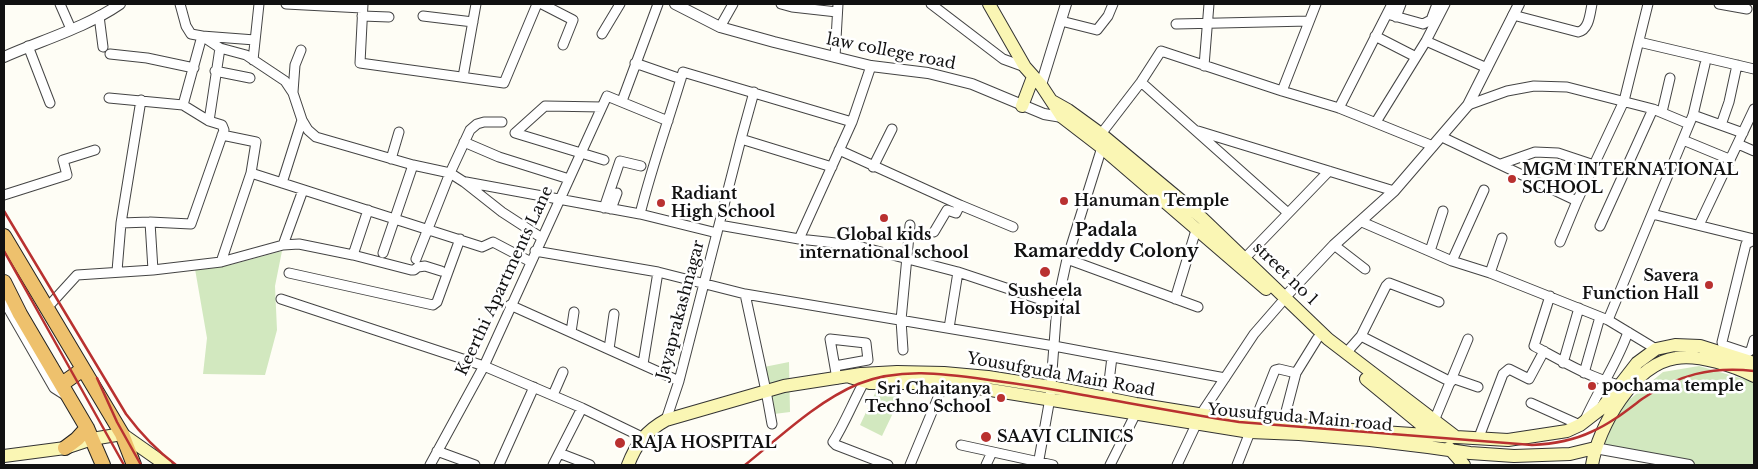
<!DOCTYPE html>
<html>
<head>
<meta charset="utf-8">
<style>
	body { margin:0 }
	#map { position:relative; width:1758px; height:469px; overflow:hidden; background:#fefdf5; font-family:"Libre Baskerville",serif }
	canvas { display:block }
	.frame { position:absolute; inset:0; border:5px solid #111; pointer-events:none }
</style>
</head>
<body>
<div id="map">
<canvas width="1758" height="469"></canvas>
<div class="frame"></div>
</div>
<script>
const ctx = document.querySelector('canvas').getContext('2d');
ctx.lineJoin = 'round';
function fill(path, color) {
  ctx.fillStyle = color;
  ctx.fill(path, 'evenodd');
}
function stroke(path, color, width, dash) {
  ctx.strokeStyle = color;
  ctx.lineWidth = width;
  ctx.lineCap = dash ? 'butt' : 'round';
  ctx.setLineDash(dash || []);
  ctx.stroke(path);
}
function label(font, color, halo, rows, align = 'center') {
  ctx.font = font + ' "Libre Baskerville",serif';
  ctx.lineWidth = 5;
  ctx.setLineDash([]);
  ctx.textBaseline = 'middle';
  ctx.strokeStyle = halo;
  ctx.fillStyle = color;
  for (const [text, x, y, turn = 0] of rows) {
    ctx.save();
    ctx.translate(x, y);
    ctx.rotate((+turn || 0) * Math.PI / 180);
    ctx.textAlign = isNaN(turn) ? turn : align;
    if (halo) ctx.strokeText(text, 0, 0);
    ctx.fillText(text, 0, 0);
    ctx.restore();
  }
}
const green = new Path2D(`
	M282 251 275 286 277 330 265 375 203 374 207 338 195 269 230 265Z
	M789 362 790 412 774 414 764 367Z
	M1699 366 1754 382V465H1700L1603 449 1613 413 1663 372Z
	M877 389 903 392 882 436 860 425Z`);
const minor = new Path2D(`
	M60 4 71 29
	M180 4 186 26 191 34 202 36 220 48 246 55 285 81 293 93 302 120 308 130 316 137 413 165 450 173 464 182 502 212 542 238
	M286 4 362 8
	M363 4 360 63 504 83 537 4
	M542 4 573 20 563 45
	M781 4 792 7 837 12
	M931 4 1003 59 1025 67
	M1719 4 1747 9
	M1387 14 1423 24 1431 20 1437 4
	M1513 15 1578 32C1589 30 1590 14 1592 4
	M99 16 103 47
	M362 16 389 17
	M423 16 473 22
	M1396 17 1401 4
	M1061 21 1097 30 1108 16 1113 4
	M1176 24 1309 21
	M720 27 733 4
	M602 34 620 4
	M1375 36 1416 57
	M1426 41 1487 68
	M1639 42 1754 69
	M28 46 50 103
	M110 54 147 58 194 68
	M835 57 838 4
	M253 60 259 4
	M635 63 681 79
	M1204 66 1209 4
	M215 71 250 78
	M463 77 476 4
	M1141 82 1288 213
	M1282 91 1316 4
	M293 92 295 65 301 50
	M109 98 183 105 209 121 222 125 224 130 191 224 150 222 121 223
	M622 101 658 4
	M183 105 202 36 255 40
	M1468 105 1507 91 1534 86 1567 87 1653 109 1689 124
	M1339 108 1392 4
	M1662 112 1670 78
	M1693 115 1705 64
	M209 121 220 48
	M1376 122 1426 41 1445 4
	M1721 125 1729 102 1737 65
	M1198 131 1394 191
	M515 133 545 106 602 107 607 96 668 121
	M515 133 604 160
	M1101 134 1141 82 1161 51 1282 91 1339 108 1433 146
	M222 135 256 142 251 173
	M1442 137 1577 201 1624 101 1648 4
	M741 139 832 167
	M1683 140 1729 159
	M464 142 499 157 569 179
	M1738 144 1754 151
	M839 150 960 205 1013 227
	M391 159 399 132
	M1501 164 1535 152 1558 153 1594 165
	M873 167 892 129
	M466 182 640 214 717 233
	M282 183 302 120
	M4 195 67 175 63 160 95 150
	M604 208 620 161 641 166
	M611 209 617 193
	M640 214C652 166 669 119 683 72L852 122
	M1652 214 1754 239
	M150 222 153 270
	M1362 222 1452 261 1490 273 1608 320 1656 349
	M719 225 799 239 854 245 958 272 1057 305 1050 398 1038 465
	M1699 225 1754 109
	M1600 226 1653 109
	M934 232 947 210 956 213 960 205
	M799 239 852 122 871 66
	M1754 241H1752L1746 244 1722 342 1723 345 1747 353 1751 350 1754 340
	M1560 242 1577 201
	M283 245 303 190
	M1334 245 1365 269
	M535 251 658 272 745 294 1054 346 1225 378
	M1430 251 1443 211
	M383 253 413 165
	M353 255 368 210
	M1245 258 1329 171
	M416 259 450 173 470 130 477 124 484 122H502
	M1067 259 1198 307
	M1452 261 1484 190
	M221 262 251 173 482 247 493 242 531 262
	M117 271 121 223 141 100
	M289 273 433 305 437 302 460 239
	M1490 273 1502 238
	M745 294 766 391 772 424
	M1550 296 1534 346C1562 361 1588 377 1619 385
	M281 299 484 366 582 408 642 437
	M1175 299 1196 230
	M4 301 54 388 65 395
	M510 305 679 381
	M1057 305 1067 259 1103 144
	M46 309 77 275 153 270 221 262 283 245 299 244 353 255 411 270H414L418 267 425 266 441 271
	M1608 320 1693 115 1743 133
	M949 328 958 272
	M571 332 574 312
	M1361 336 1451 382
	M609 349 614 314
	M903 350 901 320 910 225
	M1346 353 1361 336 1386 286 1389 283 1439 302
	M1563 363 1579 308
	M643 364 658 272
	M835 366 868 360 866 343 830 339 837 379
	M1584 373 1600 317
	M1452 378 1478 387
	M864 382C853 402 845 423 833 442L836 445 888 465
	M553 395 563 372
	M1107 398 1112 357
	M1531 403 1580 425
	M666 420 679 381 741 139 754 92
	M1585 420C1598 390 1617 364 1628 332
	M1434 421 1468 339
	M1254 423 1275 370 1279 369 1296 373
	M1283 423 1296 373 1317 339
	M1479 437 1503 374 1509 369 1529 379 1544 351
	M961 445 1053 465
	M437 451 475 465
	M559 453 590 465
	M430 465 484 366 602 107
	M499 465 534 387
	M553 465 582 408
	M910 465 944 383
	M986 465 992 452
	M1110 465 1136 413
	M1177 465 1201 414 1254 334 1281 303
	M1237 465 1250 432`);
const tertiary = new Path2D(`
	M675 4 720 27 774 42 871 66 928 73 972 84 1044 114 1062 117 1066 113
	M4 57C42 40 85 28 120 4
	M1041 85 1066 4
	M1285 297 1334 245 1394 191 1468 105 1519 4
	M1595 448 1689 465`);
const secondary = new Path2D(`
	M989 4 1025 67 1041 85 1062 117 1101 147 1266 289
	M1052 101 1068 110 1101 134 1202 218 1328 339 1456 437 1508 440 1567 431 1580 425 1602 408 1637 363 1656 349 1675 345 1700 346 1754 363
	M1022 106 1033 77
	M850 377 870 383H944L972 387 1250 432 1299 434 1370 440 1428 447 1470 453 1514 456 1570 454 1595 448
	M1366 379 1434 435
	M1449 448 1464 465
	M4 456 65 448 92 439 122 434 166 465
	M628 465C636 444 646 431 666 420L784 386 861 374 897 372 944 373 988 377 1051 387 1136 404 1254 423H1283L1324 428 1456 437
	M1592 465C1598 427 1634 364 1676 358 1699 354 1734 366 1754 376`);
const trunk = new Path2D(`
	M4 236 122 434 134 465
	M4 282 20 314 87 428 103 465
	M62 384 83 369
	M65 448 77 439 87 428`);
const rail = new Path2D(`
	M4 211 126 414C141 434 156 450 176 465
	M4 251 124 465
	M97 378 117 422 141 465
	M745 465C780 437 816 402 858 384 900 367 946 374 989 380 1020 384 1052 389 1083 395 1135 404 1187 414 1239 422L1532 445C1552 444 1572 441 1591 432 1610 424 1626 411 1642 399 1677 375 1712 366 1754 371`);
const markers = [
	[1512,179,5,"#b93130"],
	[1064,201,5,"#b93130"],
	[661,203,5,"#b93130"],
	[884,218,5,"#b93130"],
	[1045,272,6,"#b93130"],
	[1709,285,5,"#b93130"],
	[1592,386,5,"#b93130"],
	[1001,398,5,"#b93130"],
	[986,437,6,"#b93130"],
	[620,443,6,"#b93130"]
];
const streetNames = [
	["law college road",891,52,11],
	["street no 1",1285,274,44],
	["Keerthi Apartments Lane",505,281,-65],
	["Jayaprakashnagar",681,310,-75],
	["Yousufguda Main Road",1061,375,10],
	["Yousufguda Main road",1300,418,5]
];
const poiNames = [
	["MGM INTERNATIONAL",1522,170],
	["SCHOOL",1522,188],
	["Radiant",671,194],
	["High School",671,212],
	["Hanuman Temple",1074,201],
	["Global kids",884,235,"center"],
	["international school",884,253,"center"],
	["Savera",1699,276,"right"],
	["Function Hall",1699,294,"right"],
	["Susheela",1045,291,"center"],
	["Hospital",1045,309,"center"],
	["pochama temple",1602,386],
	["Sri Chaitanya",991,389,"right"],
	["Techno School",991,407,"right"],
	["SAAVI CLINICS",997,437],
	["RAJA HOSPITAL",631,443]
];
const neighbourhoodNames = [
	["Padala",1106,231],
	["Ramareddy Colony",1106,252]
];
fill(green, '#d2e8bf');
stroke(minor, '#444', 11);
stroke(tertiary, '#444', 12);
stroke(secondary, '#333', 14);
stroke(trunk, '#222', 16);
stroke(minor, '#fff', 9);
stroke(tertiary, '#fff', 10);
stroke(secondary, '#faf6b4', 12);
stroke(trunk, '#eec16d', 14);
stroke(rail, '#b93130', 2.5);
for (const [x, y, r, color] of markers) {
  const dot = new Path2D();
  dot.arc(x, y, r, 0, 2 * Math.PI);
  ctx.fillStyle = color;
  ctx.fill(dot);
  stroke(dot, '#fff', 2);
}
label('16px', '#111', '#fff', streetNames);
label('bold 16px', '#111', '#fff', poiNames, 'left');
label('bold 18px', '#111', '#fff', neighbourhoodNames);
</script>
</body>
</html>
